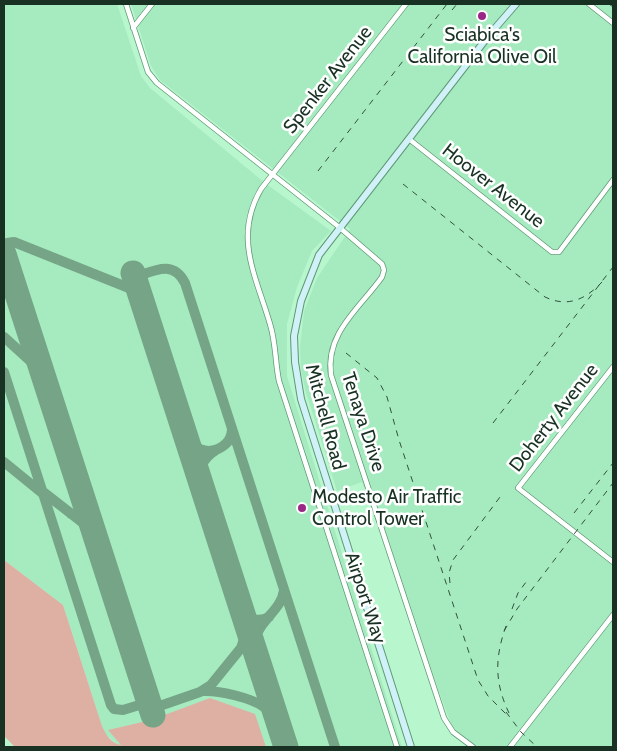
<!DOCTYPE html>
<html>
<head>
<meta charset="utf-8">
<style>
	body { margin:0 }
	#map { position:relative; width:617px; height:751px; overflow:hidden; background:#b8f6ce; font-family:Cabin,sans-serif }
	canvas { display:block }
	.frame { position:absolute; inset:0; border:5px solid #183122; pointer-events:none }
</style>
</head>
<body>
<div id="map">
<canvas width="617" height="751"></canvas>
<div class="frame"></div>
</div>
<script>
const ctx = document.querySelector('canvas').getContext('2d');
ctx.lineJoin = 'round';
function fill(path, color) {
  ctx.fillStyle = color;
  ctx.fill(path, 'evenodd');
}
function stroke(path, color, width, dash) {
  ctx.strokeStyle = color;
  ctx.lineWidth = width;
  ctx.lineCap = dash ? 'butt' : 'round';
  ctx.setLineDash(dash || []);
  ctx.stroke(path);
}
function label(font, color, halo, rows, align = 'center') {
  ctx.font = font + ' Cabin,sans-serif';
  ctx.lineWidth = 5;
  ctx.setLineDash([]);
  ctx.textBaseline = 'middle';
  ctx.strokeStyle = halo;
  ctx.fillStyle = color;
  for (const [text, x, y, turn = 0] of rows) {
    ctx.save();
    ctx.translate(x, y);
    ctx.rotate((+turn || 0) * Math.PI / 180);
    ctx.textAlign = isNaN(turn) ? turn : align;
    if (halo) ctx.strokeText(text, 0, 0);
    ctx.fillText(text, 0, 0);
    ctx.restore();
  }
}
const built = new Path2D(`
	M4 4H117L141 76 150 88 265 183 331 231 312 251 297 287 287 324V376L402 747H127L117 744 105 734 102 726 63 605 4 560Z
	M131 4H613V747H478L452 727 362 482 337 491 305 389 301 369 300 348 304 311 317 278 350 229 160 80 151 66Z`);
const green = new Path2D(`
	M4 560 63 605 102 726C106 735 111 743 121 745L108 730 151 720 210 698 255 714 266 747H15L4 736Z`);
const taxiway = new Path2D(`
	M4 250 7 243 14 242 139 292
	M135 277C154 271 173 259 185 283L335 747
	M4 337 38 368 43 375
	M4 372 111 705 114 709 123 710 149 702
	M186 435C189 441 194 446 200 449 214 455 232 445 232 429
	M4 462 42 493
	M200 480C198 467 205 457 216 450
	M42 491 87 526 95 537
	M71 514C80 517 85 512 84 503
	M242 609C247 619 258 623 269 617
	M256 653C249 623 281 615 284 590
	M203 691C218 690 252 698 264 707 271 711 275 718 279 725
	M151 709 200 692 211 685 241 648 246 633 245 620`);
const runway = new Path2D(`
	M4 254 153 715
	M133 273 286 747`);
const minor = new Path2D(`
	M126 4 148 72 157 83 339 227 382 264 384 270 382 277C360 308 325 333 331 375L444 718 453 732 473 747
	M589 4 613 23
	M133 28 152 4
	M409 139 552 252H559L613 180
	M613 367 518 488 613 562
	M397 747 279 381C275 362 276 343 270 324 256 276 233 237 261 189L406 4
	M510 747 613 615`);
const secondary = new Path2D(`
	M411 747 301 399 295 362 294 336 301 301 319 255 490 34 516 4`);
const rail = new Path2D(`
	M609 4 613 7
	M452 10 457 4
	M318 171 447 4
	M403 184 545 297C568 308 586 299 602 282
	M346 353 377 378 387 397 399 440 478 680 488 696 509 717
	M493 423 613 267
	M574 513 613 463
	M450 583 449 573 453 560 500 497
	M512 609 518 593 529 578
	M506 626C495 657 494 682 509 713
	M504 631 517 609 613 483
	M506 712 521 732 537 747`);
const markers = [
	[482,16,5,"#992785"],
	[302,508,5,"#992785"]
];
const poiNames = [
	["Sciabica's",482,35],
	["California Olive Oil",482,57],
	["Modesto Air Traffic",312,497,"left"],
	["Control Tower",312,519,"left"]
];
const streetNames = [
	["Spenker Avenue",328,80,-52],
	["Hoover Avenue",493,186,38],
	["Mitchell Road",325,417,75],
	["Doherty Avenue",554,418,-52],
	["Tenaya Drive",363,422,72],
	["Airport Way",365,598,72]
];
fill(built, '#a6ebbf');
fill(green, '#ddb0a3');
stroke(taxiway, '#75a486', 10);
stroke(runway, '#75a486', 25);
stroke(minor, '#5f9975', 6);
stroke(secondary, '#5f9975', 8);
stroke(minor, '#fff', 4.5);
stroke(secondary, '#d1f1f9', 6);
stroke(rail, '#32513e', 1, [6, 6]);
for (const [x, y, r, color] of markers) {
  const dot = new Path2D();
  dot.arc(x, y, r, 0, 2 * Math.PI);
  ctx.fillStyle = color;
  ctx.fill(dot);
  stroke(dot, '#fff', 2);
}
label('19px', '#183122', '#fff', poiNames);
label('19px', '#183122', '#fff', streetNames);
</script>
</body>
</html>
